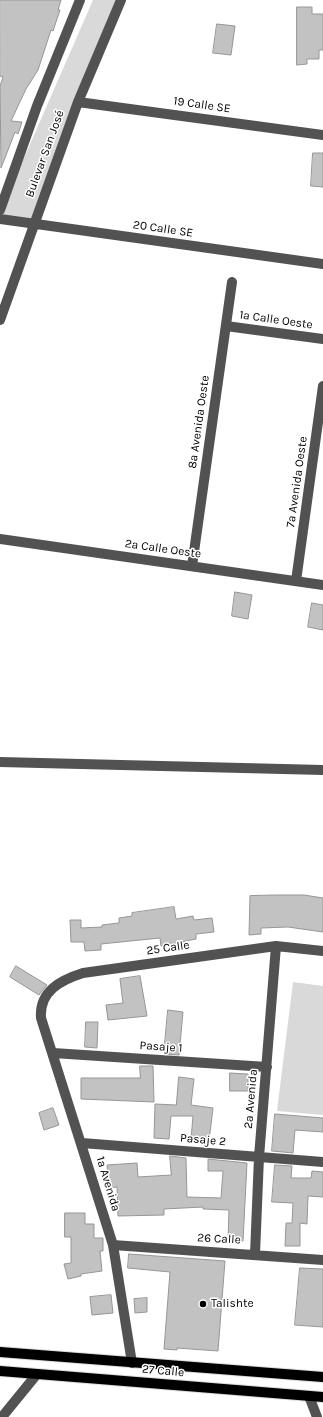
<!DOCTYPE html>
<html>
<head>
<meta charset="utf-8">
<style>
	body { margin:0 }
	canvas { display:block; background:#fff }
</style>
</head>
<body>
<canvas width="323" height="1417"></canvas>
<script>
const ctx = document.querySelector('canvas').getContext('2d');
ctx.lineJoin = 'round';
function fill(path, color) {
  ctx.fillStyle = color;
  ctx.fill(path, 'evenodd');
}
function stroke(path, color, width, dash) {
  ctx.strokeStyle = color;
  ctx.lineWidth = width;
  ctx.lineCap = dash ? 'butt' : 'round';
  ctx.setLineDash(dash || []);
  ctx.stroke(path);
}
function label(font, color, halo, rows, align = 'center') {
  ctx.font = font + ' Karla,sans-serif';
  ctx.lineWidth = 3;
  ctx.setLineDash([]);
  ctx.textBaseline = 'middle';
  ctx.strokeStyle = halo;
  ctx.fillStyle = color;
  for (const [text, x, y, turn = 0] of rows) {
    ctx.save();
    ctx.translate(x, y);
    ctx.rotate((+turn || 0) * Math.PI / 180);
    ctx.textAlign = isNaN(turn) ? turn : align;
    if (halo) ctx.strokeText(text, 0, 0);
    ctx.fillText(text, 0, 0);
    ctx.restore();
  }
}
const green = new Path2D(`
	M93 0H126L32 223 0 218V213Z
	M293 982 323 986V1115L277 1111Z`);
const building = new Path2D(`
	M0 0H61L58 10H60L53 31 51 30 38 70 26 89 11 121 22 122 18 134 15 132 1 168 0 86 3 77 0 76Z
	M297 7H312V14H323V50H319V59H307V64L297 65Z
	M217 24 235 26 231 55 213 53Z
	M313 153H323V187L311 186Z
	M235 592 252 595 248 619 232 616Z
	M312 603 323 605V630L308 627Z
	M275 895H304L323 898V932L288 927 261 928V934L249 935 250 896Z
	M174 907 176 919 193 916 194 920 212 918 214 932 196 934V939L161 946 160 938 101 944V950L85 951 84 942H71L70 920H81V928L102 927V925L119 923V918L132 916V913Z
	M16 966 47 985 39 995 10 977Z
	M140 976 147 1016 108 1020 106 1005 123 1003 120 979Z
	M168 1010 183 1012 179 1055 164 1054Z
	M86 1022H98L97 1048 85 1047Z
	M140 1066H153L154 1102 81 1099V1078H140Z
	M230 1073 248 1074V1091H230Z
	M179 1077 194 1079 191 1105 213 1108 209 1141 191 1139 193 1116H171L169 1139 154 1138 155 1104 176 1105Z
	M53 1108 59 1125 44 1130 39 1113Z
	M275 1114 323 1118V1132L295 1130 293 1153 272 1151Z
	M170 1156 186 1158 187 1197 221 1198 223 1171H208V1159L247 1163 243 1241 228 1240 229 1210 203 1209V1207L164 1209V1215L118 1216 117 1187 109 1188 107 1165 137 1163 138 1177 171 1175Z
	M275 1165 292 1166 291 1178H311L312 1171 323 1172V1197L308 1196 307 1224 300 1223V1246H285L286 1223H292L293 1203 272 1202Z
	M65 1213H85V1224H94V1238H103V1251H100L102 1271 81 1274V1276L68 1279 64 1264 71 1263V1237H65Z
	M129 1254 225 1261 218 1351 177 1348V1350L164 1349 170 1272 128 1268Z
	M300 1268 323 1269V1327L295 1325Z
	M111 1295 113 1313 92 1315 90 1297Z
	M147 1298V1312L135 1313 134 1299Z`);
const minor = new Path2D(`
	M78 102 323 135
	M0 210 37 106 80 0
	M0 219 323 264
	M0 320 78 102 121 0
	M226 326 323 339
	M0 539 323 585
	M192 566 232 282
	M296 581 323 386
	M0 762 323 770
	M53 1053 267 1067
	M82 1143 323 1162
	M113 1245 323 1260
	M255 1254 259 1157 276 946
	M132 1363 113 1245 41 1018C39 991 61 980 83 973L276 946 323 951
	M309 1396 317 1417
	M2 1417 37 1374`);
const major = new Path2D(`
	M0 1352 323 1377
	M0 1371 323 1397`);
const markers = [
	[203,1304,4,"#000"]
];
const streetNames = [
	["19 Calle SE",202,105,8],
	["Bulevar San José",45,154,-70],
	["20 Calle SE",163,229,8],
	["1a Calle Oeste",276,320,8],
	["8a Avenida Oeste",199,422,-82],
	["7a Avenida Oeste",297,482,-82],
	["2a Calle Oeste",163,549,8],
	["25 Calle",168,948,-8],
	["Pasaje 1",161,1047,4],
	["2a Avenida",251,1099,-85],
	["Pasaje 2",203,1140,5],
	["1a Avenida",108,1184,73],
	["26 Calle",219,1239,3],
	["27 Calle",163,1371,5]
];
const poiNames = [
	["Talishte",211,1304]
];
fill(green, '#d9d9d9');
fill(building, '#c2c2c2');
stroke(building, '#969696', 1);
stroke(major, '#dbdbdb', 12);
stroke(minor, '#525252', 10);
stroke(major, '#000', 10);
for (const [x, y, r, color] of markers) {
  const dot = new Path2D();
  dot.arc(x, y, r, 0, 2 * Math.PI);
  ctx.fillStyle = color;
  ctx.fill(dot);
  stroke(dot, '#fff', 1.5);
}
label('12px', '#000', '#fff', streetNames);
label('12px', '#000', '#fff', poiNames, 'left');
</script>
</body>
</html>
